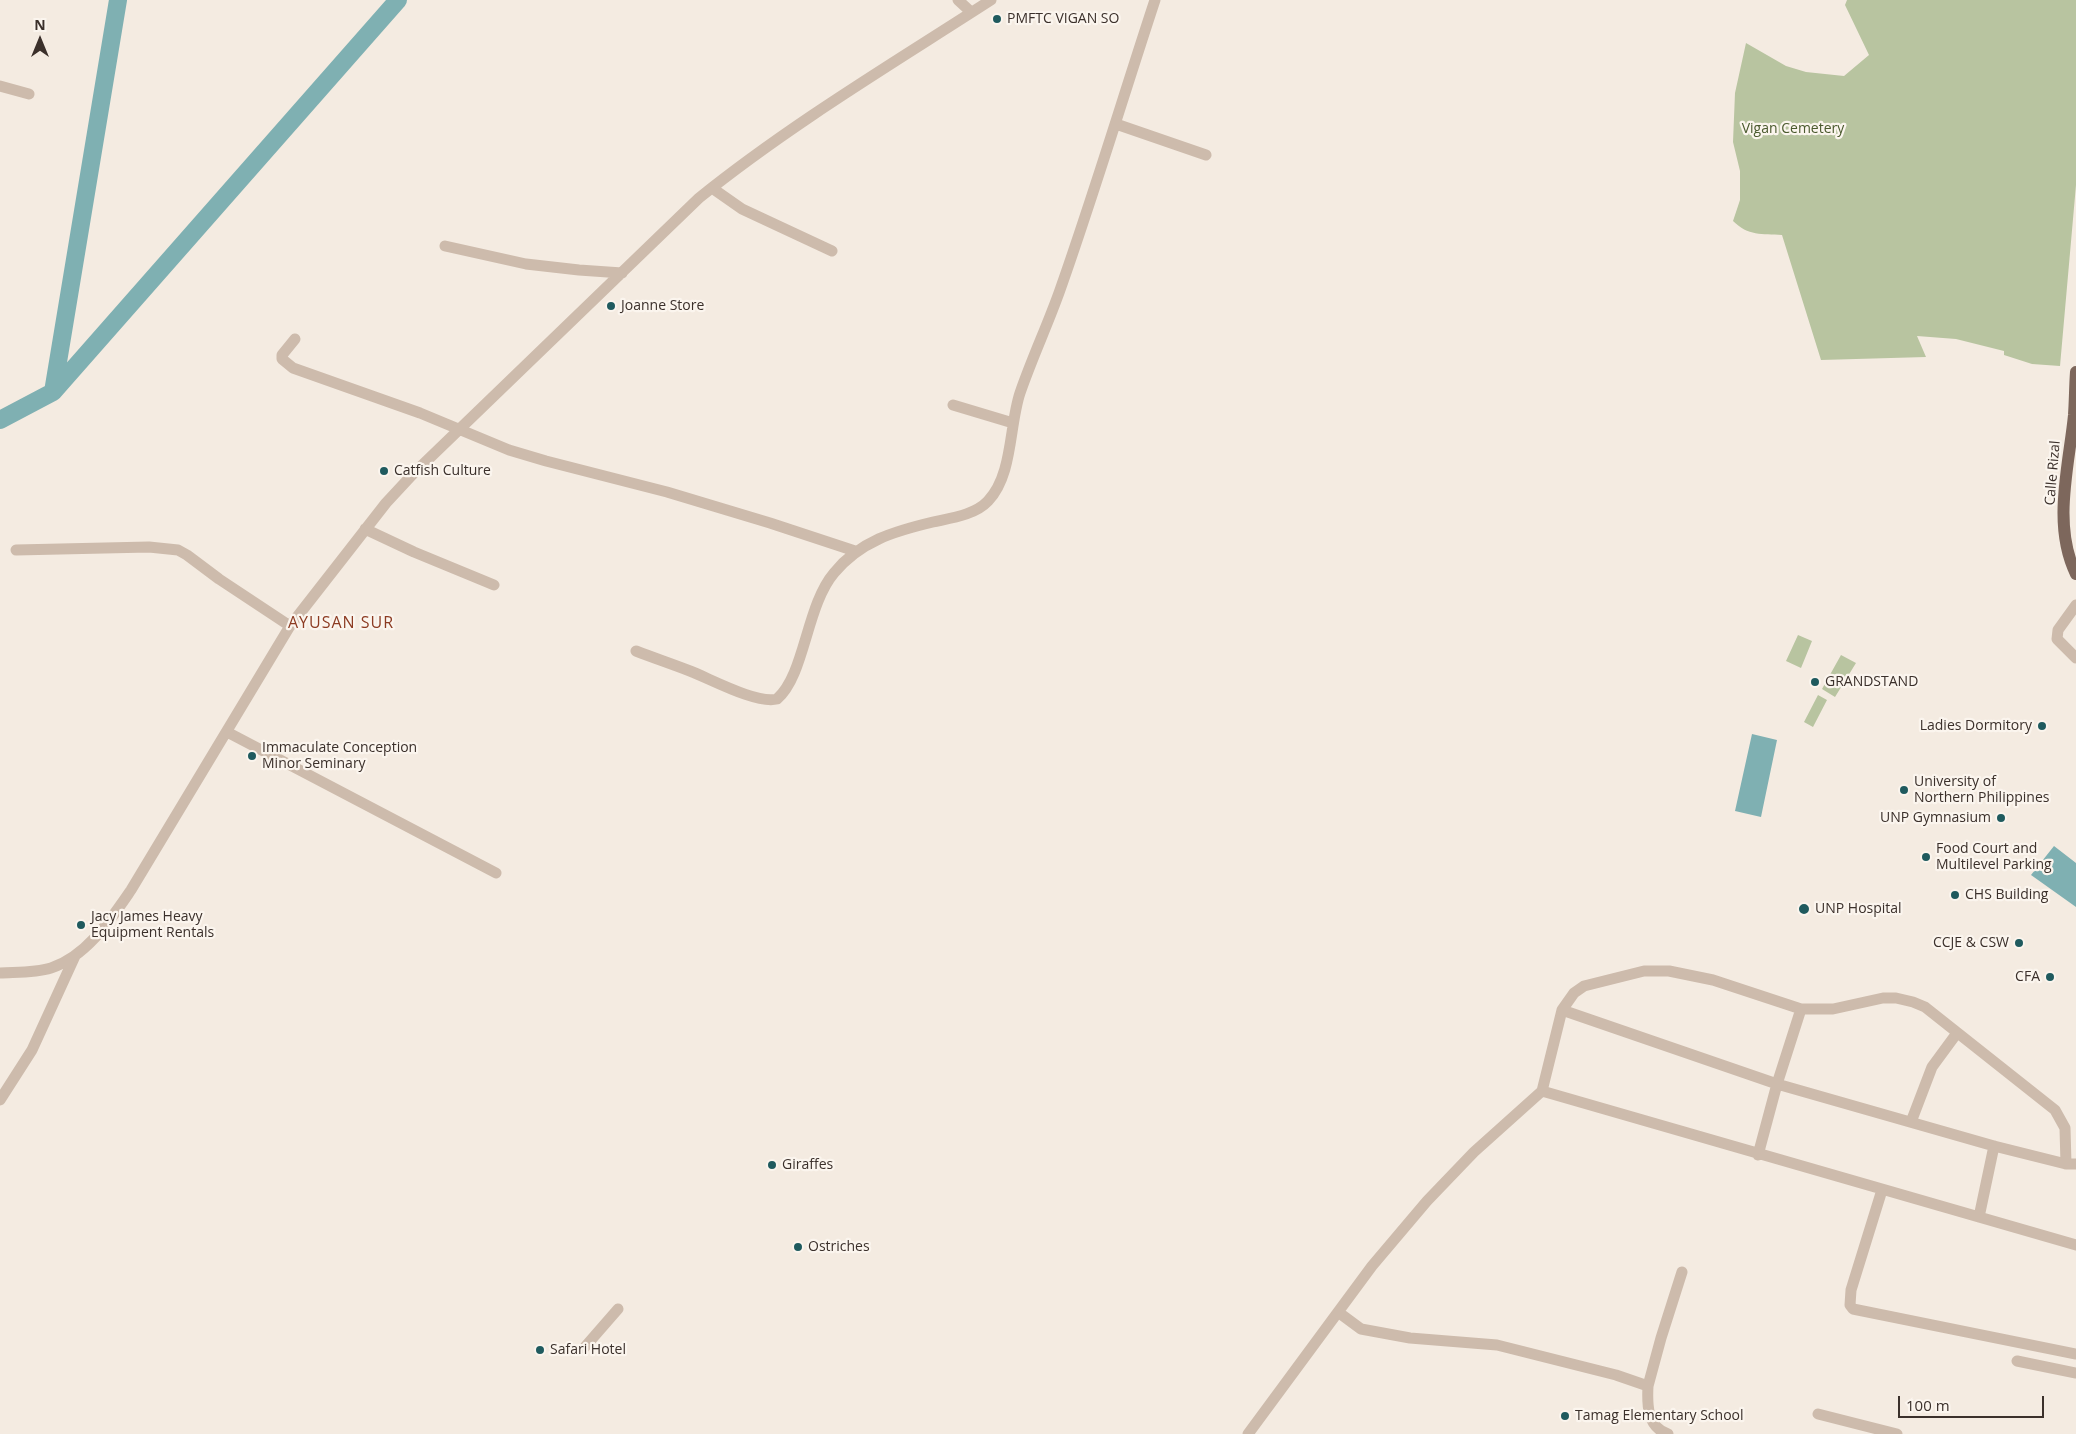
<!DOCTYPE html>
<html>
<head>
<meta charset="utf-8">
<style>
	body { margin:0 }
	#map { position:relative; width:2076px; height:1434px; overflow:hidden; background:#f4ebe1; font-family:"Open Sans",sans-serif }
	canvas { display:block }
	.north { position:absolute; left:15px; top:15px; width:50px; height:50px; -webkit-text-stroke:4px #fbf5ee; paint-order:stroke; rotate:0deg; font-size:14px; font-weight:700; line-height:20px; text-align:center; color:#3b302b }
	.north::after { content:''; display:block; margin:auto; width:18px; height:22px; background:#3b302b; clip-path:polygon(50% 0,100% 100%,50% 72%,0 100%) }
	.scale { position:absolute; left:1898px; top:1396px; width:146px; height:22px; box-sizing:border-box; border:2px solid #3b302b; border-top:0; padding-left:6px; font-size:15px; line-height:18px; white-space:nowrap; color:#3b302b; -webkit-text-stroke:4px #fbf5ee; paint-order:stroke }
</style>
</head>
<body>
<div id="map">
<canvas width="2076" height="1434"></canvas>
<div class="north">N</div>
<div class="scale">100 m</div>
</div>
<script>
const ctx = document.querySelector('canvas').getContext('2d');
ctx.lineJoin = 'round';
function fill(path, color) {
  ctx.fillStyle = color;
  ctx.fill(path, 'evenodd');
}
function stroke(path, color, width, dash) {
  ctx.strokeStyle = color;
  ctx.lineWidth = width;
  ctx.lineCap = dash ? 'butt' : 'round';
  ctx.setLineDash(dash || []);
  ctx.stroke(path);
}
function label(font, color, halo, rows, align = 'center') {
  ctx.font = font + ' "Open Sans",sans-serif';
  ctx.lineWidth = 4.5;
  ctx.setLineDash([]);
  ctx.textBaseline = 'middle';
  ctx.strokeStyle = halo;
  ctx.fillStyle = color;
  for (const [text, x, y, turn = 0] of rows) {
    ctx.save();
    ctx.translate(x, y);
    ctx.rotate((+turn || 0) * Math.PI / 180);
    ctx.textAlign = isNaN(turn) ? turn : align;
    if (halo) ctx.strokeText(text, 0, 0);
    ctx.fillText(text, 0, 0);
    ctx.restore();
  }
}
const green = new Path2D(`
	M1847 0H2076V185L2060 366 2032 364 2004 355V351L1956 339 1917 336 1926 357 1821 360 1782 235C1762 234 1748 236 1733 221L1740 200V171L1733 142 1735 93 1746 43 1786 66 1806 72 1844 76 1869 55 1845 5Z
	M1798 635 1812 641 1801 668 1786 661Z
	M1841 655 1856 663 1835 697 1822 689Z
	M1818 695 1827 700 1813 727 1804 722Z`);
const water = new Path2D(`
	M1752 734 1777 740 1761 817 1735 811Z
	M2054 846 2076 863V907L2031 875Z`);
const river = new Path2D(`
	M53 392 118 0
	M0 420 53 392 398 0`);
const minor = new Path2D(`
	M958 0 971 12
	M0 86 29 94
	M1116 124 1206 155
	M712 188 742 209 832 251
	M445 246 526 264 579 270 622 273
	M295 339 282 355V359L293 368 420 413 509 450 546 461 667 492 770 523 855 551
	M953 405 1013 423
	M365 529 414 552 494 585
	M16 550 149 547 178 550 187 555 219 579 290 626
	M2076 605 2058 630 2057 639 2076 658
	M636 651C654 658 672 664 690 671 711 679 756 704 777 699 805 675 806 606 834 573 860 541 895 531 933 522 951 518 975 515 988 501 1013 475 1009 426 1020 393 1032 358 1048 324 1060 290 1094 194 1123 97 1155 0
	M227 732 496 873
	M0 973C16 972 35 973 51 968 87 956 111 919 131 890L290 626 386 503 412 475 699 198C791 124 892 64 991 0
	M1562 1010 1574 993 1584 986 1644 971H1669L1713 980 1801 1009
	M1542 1091 2076 1245
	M0 1100 32 1050 75 956
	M1911 1122 1932 1067 1957 1033
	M2066 1164 2065 1128 2055 1110 1925 1007 1913 1002 1896 998H1883L1833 1009H1801L1777 1084 1994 1146 2066 1164H2076
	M1882 1190 1851 1290 1850 1305 1853 1309 2076 1354
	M1979 1217 1994 1146
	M584 1348 618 1309
	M2017 1361 2076 1373
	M1648 1386 1661 1338 1682 1272
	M1818 1414 1897 1434
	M1248 1434 1338 1312
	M1668 1434C1647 1427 1647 1405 1648 1386L1645 1385 1616 1375 1497 1345 1410 1338 1361 1329 1338 1312 1372 1266 1427 1201 1474 1152 1542 1091 1562 1010 1777 1084 1758 1155`);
const major = new Path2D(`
	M2076 372C2075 386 2075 400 2074 415 2069 466 2052 525 2076 574`);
const markers = [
	[997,19,5,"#1f5a5e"],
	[611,306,5,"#1f5a5e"],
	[384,471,5,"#1f5a5e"],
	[1815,682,5,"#1f5a5e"],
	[2042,726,5,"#1f5a5e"],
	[252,756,5,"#1f5a5e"],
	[1904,790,5,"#1f5a5e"],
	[2001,818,5,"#1f5a5e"],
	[1926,857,5,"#1f5a5e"],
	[1955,895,5,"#1f5a5e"],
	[1804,909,6,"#1f5a5e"],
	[81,925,5,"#1f5a5e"],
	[2019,943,5,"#1f5a5e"],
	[2050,977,5,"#1f5a5e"],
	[772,1165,5,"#1f5a5e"],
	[798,1247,5,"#1f5a5e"],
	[540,1350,5,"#1f5a5e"],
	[1565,1416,5,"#1f5a5e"]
];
const poiNames = [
	["PMFTC VIGAN SO",1007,19],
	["Joanne Store",621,306],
	["Catfish Culture",394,471],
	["GRANDSTAND",1825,682],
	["Ladies Dormitory",2032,726,"right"],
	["Immaculate Conception",262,748],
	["Minor Seminary",262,764],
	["University of",1914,782],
	["Northern Philippines",1914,798],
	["UNP Gymnasium",1991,818,"right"],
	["Food Court and",1936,849],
	["Multilevel Parking",1936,865],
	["CHS Building",1965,895],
	["UNP Hospital",1815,909],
	["Jacy James Heavy",91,917],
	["Equipment Rentals",91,933],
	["CCJE & CSW",2009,943,"right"],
	["CFA",2040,977,"right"],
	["Giraffes",782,1165],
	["Ostriches",808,1247],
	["Safari Hotel",550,1350],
	["Tamag Elementary School",1575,1416]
];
const parkNames = [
	["Vigan Cemetery",1793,129]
];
const streetNames = [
	["Calle Rizal",2053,473,-85]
];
const quarterNames = [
	["AYUSAN SUR",341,623]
];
fill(green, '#b8c4a0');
fill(water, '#7fb0b2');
stroke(river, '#7fb0b2', 18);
stroke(minor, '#cdbbac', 11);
stroke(major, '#7d675c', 12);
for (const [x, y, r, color] of markers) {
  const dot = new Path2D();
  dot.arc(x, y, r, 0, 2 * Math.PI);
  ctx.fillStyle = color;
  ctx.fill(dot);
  stroke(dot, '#fbf5ee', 2);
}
label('14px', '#3b302b', '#fbf5ee', poiNames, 'left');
label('14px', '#4a5a2e', '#fbf5ee', parkNames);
label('14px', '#3b302b', '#fbf5ee', streetNames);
ctx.letterSpacing = '1px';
label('16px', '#8c3b22', '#fbf5ee', quarterNames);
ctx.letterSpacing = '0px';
</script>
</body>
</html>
